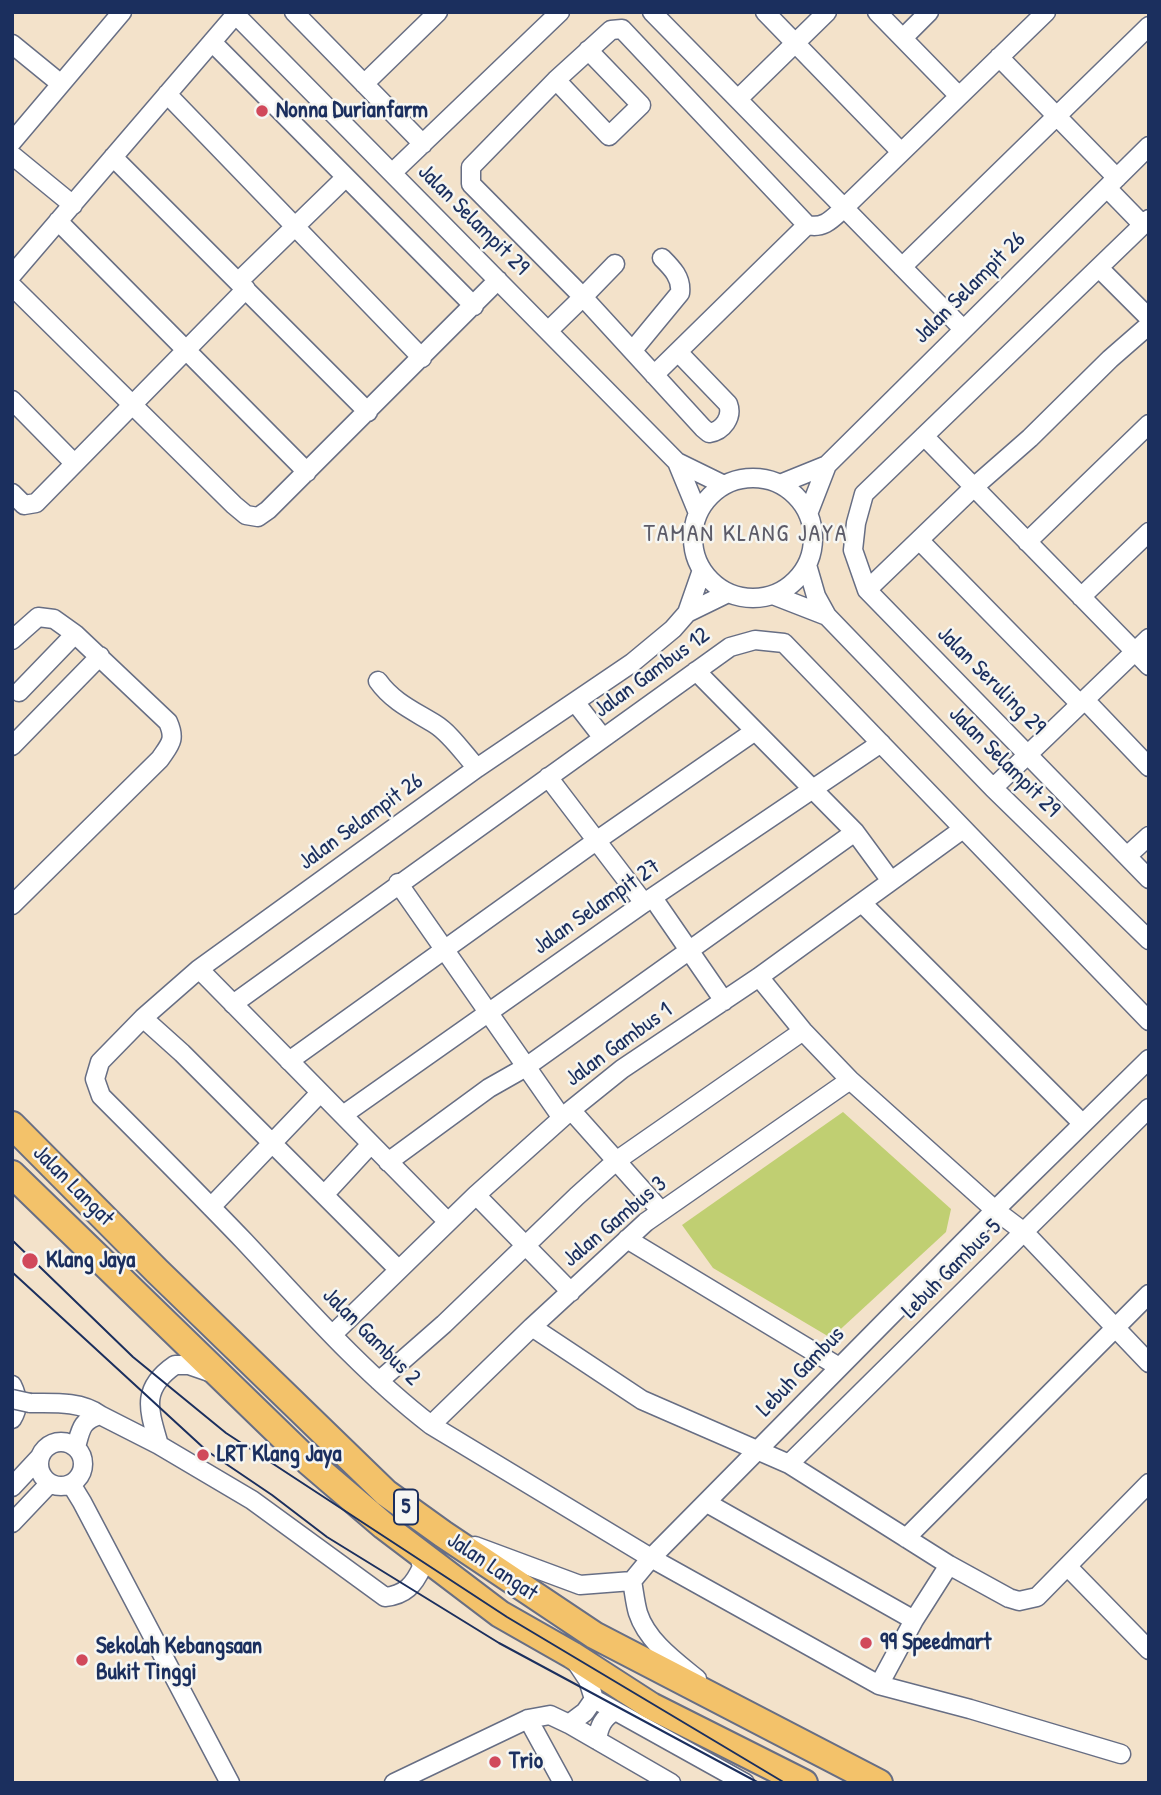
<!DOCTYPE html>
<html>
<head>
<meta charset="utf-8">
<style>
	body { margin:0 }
	#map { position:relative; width:1161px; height:1795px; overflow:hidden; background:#f3e2ca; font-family:"Patrick Hand",sans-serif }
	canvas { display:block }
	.frame { position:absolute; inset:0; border:14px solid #1b2f5e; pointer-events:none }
</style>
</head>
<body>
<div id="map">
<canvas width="1161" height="1795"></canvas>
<div class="frame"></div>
</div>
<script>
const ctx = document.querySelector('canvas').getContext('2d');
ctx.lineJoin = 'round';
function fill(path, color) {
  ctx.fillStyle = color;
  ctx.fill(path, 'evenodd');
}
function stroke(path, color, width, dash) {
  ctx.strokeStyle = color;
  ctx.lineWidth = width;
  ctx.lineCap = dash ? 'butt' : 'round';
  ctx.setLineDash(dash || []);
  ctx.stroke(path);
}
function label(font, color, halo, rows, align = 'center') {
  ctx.font = font + ' "Patrick Hand",sans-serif';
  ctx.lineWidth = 5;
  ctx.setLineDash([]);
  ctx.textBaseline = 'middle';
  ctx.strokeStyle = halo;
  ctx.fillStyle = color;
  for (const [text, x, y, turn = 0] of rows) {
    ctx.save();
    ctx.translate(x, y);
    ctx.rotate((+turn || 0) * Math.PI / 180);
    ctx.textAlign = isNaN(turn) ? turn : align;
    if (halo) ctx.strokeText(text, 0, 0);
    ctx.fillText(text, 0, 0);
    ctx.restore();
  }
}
const green = new Path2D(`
	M843 1112 951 1209 946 1232 831 1338 713 1268 682 1225Z`);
const minor = new Path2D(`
	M233 12 677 462 724 485
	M294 12 423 144
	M652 12 963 329
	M765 12 901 152
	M877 12 959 96
	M903 38 929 12
	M212 42 474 306
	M12 44 61 84
	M999 57 1117 178
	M556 80 609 136 641 105 588 50
	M364 84 438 12
	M167 94 422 358
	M738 99 827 12
	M12 142 122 12
	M12 155 73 205
	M113 157 368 412
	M392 173 560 12
	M1107 188 1143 225
	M1149 219 864 494 856 523 853 550 867 590 1149 879
	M58 221 307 472
	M615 264 583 297 703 428 709 433C723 431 733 417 728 404L678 352
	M902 267 1149 26
	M1099 268 1149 318
	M12 275 236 14
	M238 282 346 177
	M12 286 234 505 246 515 258 517 268 510 498 280
	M548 331 583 297 471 184V167L556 80 611 30 622 29 807 225C824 229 832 219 844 208L1046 12
	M633 350 680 293C682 278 672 268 662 258
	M654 375 807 225
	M12 400 74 463
	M924 436 1149 666
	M677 462 698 513
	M693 538a60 60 0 1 1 120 0a60 60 0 1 1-120 0Z
	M780 484 827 465
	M12 493 24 505 36 503 246 289
	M808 514 827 465 1149 146
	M919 540 1080 704
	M1027 542 1149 424
	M807 565 816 596 827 616 993 788 1149 940
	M702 570 687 613 673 629 632 663 477 768 199 969 143 1018 100 1062 95 1079 101 1096C149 1144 197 1192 244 1241 304 1305 362 1372 431 1425L651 1558 879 1685 970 1709 1121 1754
	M867 590 974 487 1030 438 1110 359 1149 325
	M773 595 827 616
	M1081 597 1149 532
	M687 613 728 593
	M12 640 38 617 54 619 75 634 168 722C176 740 170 744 160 759L12 905
	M696 671 855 832 891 881
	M378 681C393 702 414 711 435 724 451 734 464 754 477 768
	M19 692 75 634
	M1085 700 1149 767
	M575 702 603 738
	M12 746 100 656
	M548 777 644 903
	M993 788 1149 638
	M1127 856 1149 836
	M398 883 562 1118
	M653 898 724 1001
	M862 903 1082 1123
	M199 969 448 1222
	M759 977 803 1031 850 1080 995 1210 1024 1232 1149 1363
	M233 1004 730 647 755 640 784 643 1149 1021
	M143 1018 182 1053 398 1269
	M289 1061 596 841 755 731
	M571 1110 661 1211
	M343 1115 644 903 881 743
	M388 1162 489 1088 526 1067 855 832
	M324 1195 371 1144
	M476 1195 571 1292
	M211 1207 320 1093
	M627 1239 839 1367
	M532 1327 642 1400 789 1464 949 1565 1009 1598 1019 1601 1037 1597 1149 1483
	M332 1335 476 1195 571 1110 622 1069 759 977 963 829
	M215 1374 189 1365H175C140 1389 149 1410 159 1445L252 1500 385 1597C405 1595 414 1585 422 1567L418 1552
	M379 1381 444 1324 577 1196 616 1161 803 1031
	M12 1385C18 1397 19 1408 12 1419
	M30 1403C53 1403 81 1401 100 1415
	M431 1425 532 1327 646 1222 850 1080
	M39 1464a22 22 0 1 1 44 0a22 22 0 1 1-44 0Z
	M76 1447C81 1429 81 1421 100 1415L159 1445
	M789 1464 1149 1108
	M71 1484 82 1502 230 1783
	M12 1487 40 1457
	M707 1503 914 1620
	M12 1523 50 1483
	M906 1538 1149 1294
	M475 1546 580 1585 632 1581 651 1558 995 1210 1149 1059
	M1068 1567 1149 1650
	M632 1581C634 1591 635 1603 638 1613 647 1641 675 1661 697 1679
	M879 1685 914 1620 949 1565
	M594 1699 745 1783
	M528 1719 563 1783
	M569 1724 671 1783
	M597 1740C599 1726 603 1718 615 1711
	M394 1783 528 1719 550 1715 569 1724 585 1712 594 1699 588 1680 576 1662`);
const highway = new Path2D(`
	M12 1125 157 1271 386 1493 443 1534 594 1635 879 1783
	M12 1174 308 1461 384 1526 500 1614 572 1655 651 1706 804 1783`);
const tram = new Path2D(`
	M12 1240 133 1357 226 1433 507 1617 785 1783
	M12 1272 207 1451 272 1495 327 1537 499 1643 759 1783`);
const minorBridge = new Path2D(`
	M12 1399 30 1403`);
const markers = [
	[262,111,7,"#d1495b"],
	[30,1261,9,"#d1495b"],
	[203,1455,7,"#d1495b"],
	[866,1643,7,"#d1495b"],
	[82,1660,7,"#d1495b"],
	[495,1762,7,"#d1495b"]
];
const shields = [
	[406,1507,24]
];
const shieldNames = [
	["5",406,1507]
];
const poiNames = [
	["Nonna Durianfarm",276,111],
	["Klang Jaya",46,1261],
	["LRT Klang Jaya",217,1455],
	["99 Speedmart",880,1643],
	["Sekolah Kebangsaan",96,1647],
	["Bukit Tinggi",96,1673],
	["Trio",509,1762]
];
const streetNames = [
	["Jalan Selampit 29",473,220,45],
	["Jalan Selampit 26",970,288,-45],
	["Jalan Gambus 12",652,673,-36],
	["Jalan Seruling 29",991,681,45],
	["Jalan Selampit 29",1004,762,45],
	["Jalan Selampit 26",361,822,-36],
	["Jalan Selampit 27",597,907,-35],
	["Jalan Gambus 1",619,1045,-36],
	["Jalan Langat",73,1186,45],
	["Jalan Gambus 3",615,1222,-40],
	["Lebuh Gambus 5",952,1269,-45],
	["Jalan Gambus 2",371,1337,45],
	["Lebuh Gambus",801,1372,-46],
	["Jalan Langat",492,1567,34]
];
const neighbourhoodNames = [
	["TAMAN KLANG JAYA",746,535]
];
fill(green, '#c0cf72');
stroke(minor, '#676e84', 21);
stroke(highway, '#676e84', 30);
stroke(minor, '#fff', 18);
stroke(highway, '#f3c26a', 26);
stroke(tram, '#1b2f5e', 2);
stroke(minorBridge, '#676e84', 21, []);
stroke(minorBridge, '#fff', 18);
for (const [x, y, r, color] of markers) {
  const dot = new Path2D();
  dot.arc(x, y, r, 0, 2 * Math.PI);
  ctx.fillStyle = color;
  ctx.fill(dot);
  stroke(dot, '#f6f6f2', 2.5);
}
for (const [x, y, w] of shields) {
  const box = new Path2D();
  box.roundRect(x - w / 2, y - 17.5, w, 35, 5);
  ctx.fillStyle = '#f6f6f2';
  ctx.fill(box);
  stroke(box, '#1b2f5e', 2);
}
label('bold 21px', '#1b2f5e', null, shieldNames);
label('bold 23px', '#1b2f5e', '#f6f6f2', poiNames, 'left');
label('23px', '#1b2f5e', '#f6f6f2', streetNames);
ctx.letterSpacing = '2px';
label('24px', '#5c5b68', '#f6f6f2', neighbourhoodNames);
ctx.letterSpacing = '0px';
</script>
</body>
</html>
